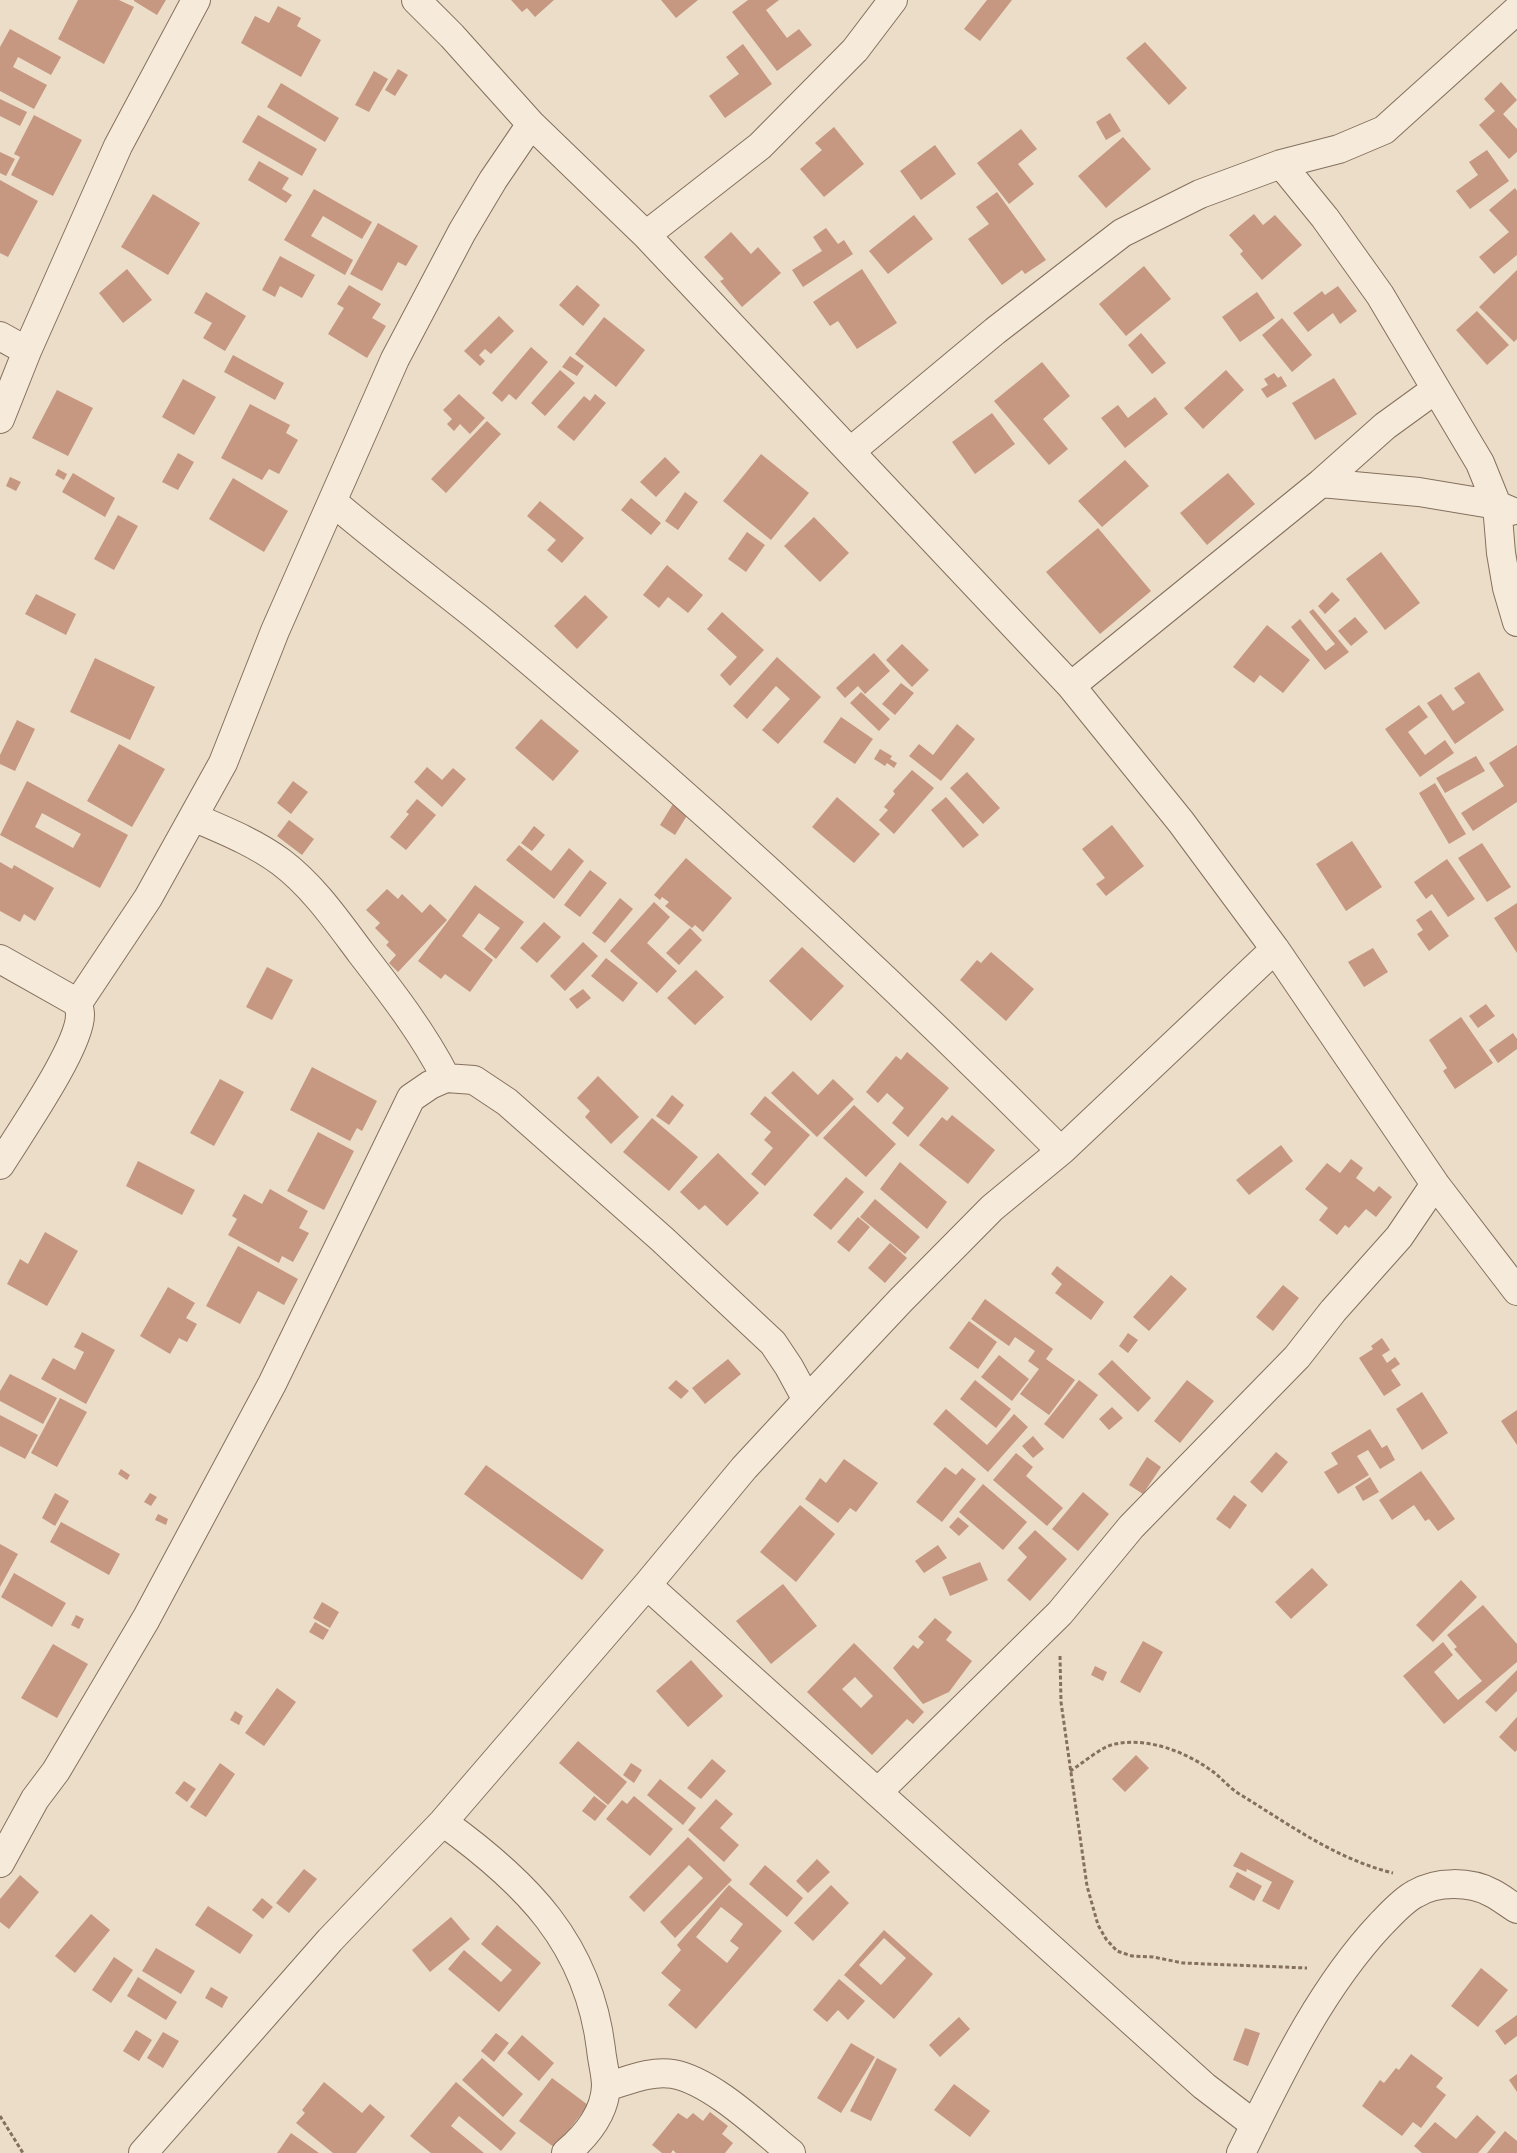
<!DOCTYPE html>
<html>
<head>
<meta charset="utf-8">
<style>
	body { margin:0 }
	canvas { display:block; background:#ebddc8 }
</style>
</head>
<body>
<canvas width="1517" height="2153"></canvas>
<script>
const ctx = document.querySelector('canvas').getContext('2d');
ctx.lineJoin = 'round';
function fill(path, color) {
  ctx.fillStyle = color;
  ctx.fill(path, 'evenodd');
}
function stroke(path, color, width, dash) {
  ctx.strokeStyle = color;
  ctx.lineWidth = width;
  ctx.lineCap = dash ? 'butt' : 'round';
  ctx.setLineDash(dash || []);
  ctx.stroke(path);
}
const building = new Path2D(`
	M78 0H119L134 7 104 64 58 39Z
	M134 0H166L157 15 134 1Z
	M511 0H554L535 17 527 8 522 12Z
	M661 0H698L676 18Z
	M748 0H779L766 10 787 38 799 29 812 45 777 71 732 12Z
	M987 0H1012L980 41 964 29Z
	M278 6 301 18 297 26 321 40 301 77 241 43 255 16 269 23Z
	M10 29 61 57 51 75 18 57 13 67 47 85 34 109 0 91V47Z
	M1145 42 1187 88 1169 105 1126 58Z
	M743 44 772 84 725 118 709 96 739 74 726 57Z
	M398 69 408 75 395 96 385 90Z
	M374 71 388 79 369 112 355 105Z
	M1501 82 1517 100 1503 114 1517 129V152L1509 159 1479 125 1495 111 1484 99Z
	M281 83 339 118 325 142 267 107Z
	M0 99 27 112 20 126 0 116Z
	M1110 113 1121 131 1106 140 1096 122Z
	M34 115 82 140 53 196 11 175 20 157 14 154Z
	M258 115 317 149 302 176 242 142Z
	M834 127 864 164 824 197 800 169 822 150 815 143Z
	M1021 129 1037 149 1018 164 1034 184 1009 204 977 163Z
	M1123 137 1151 169 1106 208 1078 176Z
	M935 145 956 174 921 200 900 171Z
	M1487 150 1509 181 1470 209 1456 191 1478 175 1469 162Z
	M0 152 15 159 6 176 0 173Z
	M259 161 289 178 282 189 292 195 286 203 248 180Z
	M0 180 38 201 8 257 0 253Z
	M1515 188 1517 191V255L1494 274 1479 257 1509 232 1489 210Z
	M314 189 372 222 362 239 323 216 311 236 353 260 345 275 284 240Z
	M997 192 1046 260 1025 274 1022 270 1002 285 968 239 989 224 976 207Z
	M153 194 200 223 168 275 121 247Z
	M1254 214 1263 225 1275 215 1302 245 1262 280 1240 254 1243 251 1229 235Z
	M914 215 933 239 888 274 869 251Z
	M378 223 418 246 406 266 398 262 382 291 350 274Z
	M826 228 838 244 844 240 853 254 803 287 792 270 822 251 813 237Z
	M731 232 751 254 758 247 781 273 742 307 720 281 724 279 704 257Z
	M280 256 315 275 302 298 280 286 275 297 262 290Z
	M1144 266 1171 299 1126 336 1099 304Z
	M127 269 152 300 123 323 99 293Z
	M862 269 897 323 857 349 838 321 830 326 813 302Z
	M1517 270V339L1514 342 1479 307Z
	M349 285 381 304 372 318 386 326 367 358 328 334 344 308 337 304Z
	M577 285 600 305 583 326 559 305Z
	M1338 286 1357 311 1340 324 1333 313 1308 332 1293 313 1322 291 1325 295Z
	M206 292 246 316 225 351 203 338 212 323 194 313Z
	M1257 292 1275 318 1240 342 1222 317Z
	M1477 311 1509 345 1487 365 1456 330Z
	M499 316 514 331 491 354 485 349 479 355 485 361 480 366 464 351Z
	M604 317 645 350 616 387 575 354Z
	M1282 318 1312 355 1292 372 1262 335Z
	M1141 333 1166 363 1152 374 1128 345Z
	M531 347 548 362 516 400 509 394 502 402 492 393Z
	M233 355 284 383 275 400 224 372Z
	M570 356 584 366 577 376 562 367Z
	M1042 362 1070 396 1043 419 1068 449 1049 465 994 401Z
	M560 370 575 383 545 416 531 403Z
	M1226 370 1244 390 1203 429 1184 408Z
	M1274 373 1278 378 1281 376 1287 386 1267 398 1261 389 1268 385 1264 379Z
	M1334 378 1357 414 1315 440 1292 403Z
	M183 379 216 397 194 435 162 417Z
	M57 390 93 408 68 456 32 438Z
	M459 394 485 418 470 434 460 424 454 431 447 424 452 419 443 410Z
	M595 394 606 403 574 441 557 427 584 396 590 401Z
	M1155 397 1168 414 1125 448 1101 418 1118 405 1128 418Z
	M250 404 290 425 286 433 298 440 279 474 269 469 262 480 221 458Z
	M992 413 1015 444 975 474 952 442Z
	M487 421 501 434 446 493 431 479Z
	M178 453 194 462 178 490 162 482Z
	M761 454 809 493 771 540 723 501Z
	M665 457 680 472 656 497 640 482Z
	M1125 460 1149 486 1102 527 1078 501Z
	M58 469 67 474 64 480 55 475Z
	M73 473 115 498 105 517 62 492Z
	M1228 473 1255 504 1207 545 1180 513Z
	M10 477 21 482 16 491 6 486Z
	M233 478 288 511 264 552 209 519Z
	M685 492 698 502 678 530 665 521Z
	M631 498 661 523 651 535 621 510Z
	M540 501 584 538 562 563 547 550 556 540 527 516Z
	M118 515 138 526 114 570 94 559Z
	M814 517 849 553 820 582 784 546Z
	M1098 528 1151 591 1100 634 1046 572Z
	M747 532 765 545 746 572 728 559Z
	M1381 552 1420 603 1385 630 1346 579Z
	M667 565 703 595 688 613 668 597 659 608 643 595Z
	M1332 592 1340 600 1325 614 1318 606Z
	M36 594 76 614 66 635 25 614Z
	M585 595 608 617 577 649 554 626Z
	M1313 609 1349 652 1325 670 1291 627 1300 619 1326 651 1335 644 1309 612Z
	M722 612 764 650 730 686 720 675 737 657 707 629Z
	M1355 617 1368 632 1351 646 1338 631Z
	M1267 625 1310 660 1283 693 1260 675 1254 683 1233 667Z
	M902 644 929 670 912 687 886 660Z
	M874 653 890 671 865 694 858 686 845 698 836 688Z
	M777 657 821 697 778 744 762 730 790 699 776 686 747 719 733 706Z
	M95 658 155 687 130 740 70 712Z
	M1479 672 1504 710 1455 744 1427 703 1441 694 1453 711 1465 703 1454 688Z
	M901 683 914 693 895 715 882 704Z
	M861 692 890 719 879 731 850 703Z
	M1419 705 1428 717 1408 732 1425 755 1445 740 1454 753 1420 777 1385 729Z
	M841 717 873 739 855 764 823 742Z
	M541 719 579 751 553 781 515 748Z
	M17 720 35 729 15 771 0 764V755Z
	M957 724 975 739 941 781 909 756 919 744 933 755Z
	M119 744 165 769 132 827 87 801Z
	M1517 745V802L1473 831 1461 813 1504 786 1489 763Z
	M880 749 892 756 890 759 897 763 894 768 887 763 885 766 874 759Z
	M1476 756 1485 771 1445 793 1436 778Z
	M427 767 442 780 453 768 466 779 442 807 414 782Z
	M912 770 934 788 894 834 879 820 888 810 884 807 895 794 893 791Z
	M967 772 1000 808 983 824 950 788Z
	M27 781 128 835 100 888 0 835ZM42 813 81 834 73 848 35 827Z
	M293 781 308 792 291 814 277 803Z
	M1435 783 1466 834 1449 844 1419 793Z
	M837 797 880 834 854 863 812 827Z
	M946 797 979 835 963 848 931 810Z
	M417 799 436 815 406 850 390 837 409 814 406 812Z
	M673 804 688 814 675 835 660 825Z
	M289 820 314 839 302 855 277 836Z
	M1112 825 1144 866 1106 896 1096 884 1105 878 1082 849Z
	M534 826 545 835 532 851 521 843Z
	M1352 841 1382 887 1346 911 1316 864Z
	M1482 843 1511 887 1487 902 1458 858Z
	M519 845 551 871 569 848 584 861 554 899 506 860Z
	M686 858 732 898 703 932 695 925 692 928 665 906 669 902 662 897 660 900 654 895Z
	M1447 859 1475 899 1448 917 1432 894 1426 899 1414 882Z
	M0 862 12 869 14 865 54 888 35 921 24 914 20 922 0 911Z
	M590 870 607 883 580 917 564 905Z
	M475 885 524 922 496 959 484 949 500 928 479 913 462 936 493 960 470 992 445 974 441 979 418 961Z
	M387 889 398 899 402 894 422 913 430 904 447 920 398 972 389 963 396 955 386 945 389 942 375 928 380 923 366 910Z
	M620 898 633 909 605 943 592 933Z
	M654 902 670 917 647 943 677 971 657 993 610 951Z
	M1517 903V953L1494 918Z
	M1431 910 1449 936 1429 951 1417 934 1423 930 1416 920Z
	M544 922 561 937 537 963 520 948Z
	M690 928 702 940 679 965 666 953Z
	M583 942 598 956 565 991 550 976Z
	M802 947 844 986 811 1021 769 981Z
	M1373 948 1388 972 1364 987 1348 962Z
	M991 952 1034 989 1006 1021 960 980 977 960 981 963Z
	M606 958 638 983 623 1002 591 976Z
	M267 967 293 980 272 1020 246 1007Z
	M696 970 724 997 695 1025 667 998Z
	M583 989 591 998 577 1009 569 999Z
	M1486 1004 1495 1016 1478 1028 1469 1016Z
	M1461 1017 1493 1063 1455 1089 1443 1071 1447 1068 1429 1040Z
	M1513 1033 1517 1039V1049L1498 1063 1489 1050Z
	M907 1052 949 1088 908 1137 892 1123 904 1108 887 1093 878 1103 866 1092 896 1056 901 1060Z
	M312 1067 377 1101 362 1131 357 1128 350 1141 290 1110Z
	M793 1071 818 1095 833 1079 854 1099 817 1137 771 1093Z
	M598 1076 639 1117 611 1144 585 1117 590 1111 577 1098Z
	M220 1079 244 1092 214 1146 190 1133Z
	M672 1095 684 1105 669 1125 656 1116Z
	M765 1096 810 1135 765 1186 751 1174 773 1148 764 1140 771 1132 750 1114Z
	M854 1105 896 1144 866 1177 823 1138Z
	M952 1115 995 1150 968 1184 919 1145 942 1117 947 1121Z
	M652 1118 698 1157 669 1191 623 1152Z
	M318 1132 354 1151 324 1210 287 1191Z
	M1281 1145 1293 1161 1249 1195 1236 1180Z
	M718 1153 759 1193 727 1226 705 1205 699 1210 680 1192Z
	M1351 1159 1363 1168 1356 1178 1374 1192 1379 1186 1392 1197 1376 1217 1366 1209 1349 1228 1345 1225 1337 1235 1319 1220 1328 1208 1305 1189 1327 1163 1340 1173Z
	M138 1161 195 1190 182 1215 126 1186Z
	M900 1162 947 1202 927 1229 880 1189Z
	M846 1177 864 1192 831 1230 813 1215Z
	M270 1189 308 1211 299 1228 309 1233 293 1262 282 1256 279 1263 228 1235 237 1219 232 1216 244 1194 262 1204Z
	M875 1199 920 1237 905 1254 860 1217Z
	M858 1217 870 1227 849 1252 837 1242Z
	M45 1232 78 1251 47 1306 7 1284 20 1259 28 1264Z
	M890 1243 907 1258 885 1283 868 1268Z
	M238 1246 298 1279 284 1305 258 1291 240 1324 206 1306Z
	M1057 1266 1104 1302 1091 1320 1055 1293 1062 1284 1051 1274Z
	M1171 1275 1187 1289 1149 1331 1133 1317Z
	M1283 1285 1299 1298 1273 1331 1256 1317Z
	M168 1287 195 1303 186 1318 197 1324 187 1342 179 1338 170 1354 140 1336Z
	M985 1299 1053 1349 1046 1359 1075 1380 1049 1415 1020 1394 1039 1369 1028 1361 1035 1351 1015 1337 1009 1346 971 1319Z
	M969 1321 997 1342 978 1369 949 1348Z
	M82 1332 115 1350 86 1404 41 1379 53 1358 75 1370 84 1352 74 1347Z
	M1128 1333 1138 1340 1128 1353 1119 1346Z
	M1382 1338 1390 1350 1382 1355 1387 1363 1395 1357 1400 1364 1391 1370 1401 1385 1384 1396 1359 1358 1373 1349 1371 1346Z
	M999 1355 1029 1379 1012 1401 981 1377Z
	M728 1359 741 1374 705 1404 692 1388Z
	M1112 1360 1151 1398 1138 1412 1098 1374Z
	M10 1374 57 1398 43 1424 0 1401V1391Z
	M676 1380 689 1391 681 1399 668 1388Z
	M975 1380 1011 1409 996 1428 960 1399Z
	M1079 1380 1098 1395 1063 1439 1044 1424Z
	M1187 1380 1214 1401 1180 1443 1154 1421Z
	M1422 1392 1448 1433 1422 1450 1396 1409Z
	M60 1398 87 1412 57 1467 31 1453Z
	M1112 1407 1123 1418 1109 1430 1099 1419Z
	M946 1409 987 1445 1014 1414 1028 1427 988 1472 933 1424Z
	M1517 1410V1445L1501 1421Z
	M0 1415 38 1435 25 1459 0 1446Z
	M1370 1429 1382 1448 1387 1445 1395 1460 1380 1469 1368 1450 1357 1456 1369 1475 1338 1494 1324 1472 1338 1464 1331 1453Z
	M1033 1436 1044 1449 1033 1458 1022 1446Z
	M1276 1452 1288 1462 1262 1493 1250 1482Z
	M1016 1453 1033 1467 1026 1476 1063 1508 1047 1526 993 1480Z
	M1147 1457 1161 1467 1143 1494 1129 1485Z
	M844 1459 878 1483 856 1512 850 1508 838 1523 805 1499 820 1478 826 1483Z
	M486 1465 604 1550 582 1580 464 1494Z
	M945 1467 956 1475 962 1468 976 1479 942 1522 916 1502Z
	M121 1469 130 1475 127 1480 118 1474Z
	M1421 1471 1455 1519 1438 1531 1429 1519 1425 1521 1414 1505 1392 1520 1379 1500Z
	M1370 1477 1379 1492 1363 1501 1355 1487Z
	M983 1484 1027 1522 1003 1550 959 1512Z
	M1083 1492 1109 1514 1078 1551 1052 1529Z
	M55 1493 69 1501 55 1526 42 1518Z
	M150 1493 157 1497 151 1506 144 1502Z
	M1234 1495 1247 1505 1230 1529 1216 1519Z
	M800 1505 835 1534 796 1582 760 1552Z
	M158 1514 168 1519 166 1525 155 1520Z
	M958 1517 969 1526 959 1536 949 1527Z
	M61 1522 120 1554 109 1575 50 1542Z
	M1035 1530 1067 1559 1030 1601 1007 1580 1027 1557 1018 1548Z
	M0 1544 18 1554 0 1587Z
	M938 1545 947 1558 924 1573 915 1561Z
	M980 1562 988 1580 950 1596 942 1577Z
	M1312 1568 1328 1585 1291 1619 1275 1602Z
	M14 1573 66 1603 52 1627 1 1597Z
	M1461 1580 1477 1597 1433 1642 1416 1625Z
	M783 1584 817 1626 771 1664 736 1621Z
	M322 1602 339 1612 330 1628 313 1618Z
	M1483 1605 1517 1644V1662L1444 1724 1403 1676 1443 1642 1453 1655 1434 1672 1458 1700 1482 1681 1454 1649 1457 1647 1447 1635Z
	M76 1615 84 1619 79 1629 71 1625Z
	M935 1618 952 1632 946 1640 972 1661 949 1692 923 1704 893 1668 913 1645 918 1649 924 1642 918 1637Z
	M315 1622 329 1630 323 1640 309 1632Z
	M1143 1641 1163 1652 1140 1693 1120 1682Z
	M854 1643 924 1712 913 1724 907 1719 872 1755 807 1692ZM855 1677 873 1696 861 1708 842 1689Z
	M53 1644 88 1664 57 1718 21 1698Z
	M691 1660 723 1696 688 1727 656 1691Z
	M1095 1666 1107 1672 1103 1681 1091 1675Z
	M1517 1670V1691L1496 1712 1485 1702Z
	M277 1688 296 1702 264 1746 245 1733Z
	M235 1711 243 1716 239 1725 230 1720Z
	M1517 1717V1750L1515 1752 1499 1737Z
	M578 1741 627 1782 608 1805 559 1763Z
	M1136 1755 1149 1768 1125 1792 1112 1779Z
	M712 1759 726 1771 701 1799 687 1788Z
	M220 1763 235 1774 206 1817 190 1807Z
	M631 1763 642 1770 634 1783 623 1775Z
	M660 1779 696 1808 683 1825 647 1795Z
	M184 1781 196 1789 187 1802 175 1793Z
	M594 1796 607 1806 595 1821 582 1811Z
	M634 1796 673 1829 650 1856 606 1819 622 1800 627 1804Z
	M716 1799 733 1814 720 1828 739 1845 724 1862 688 1830Z
	M688 1837 732 1880 675 1938 660 1922 703 1878 689 1865 644 1912 629 1897Z
	M1241 1852 1294 1881 1279 1910 1262 1901 1272 1882 1247 1869 1246 1872 1233 1866Z
	M817 1859 830 1872 808 1893 796 1881Z
	M765 1865 803 1898 787 1917 749 1884Z
	M304 1869 317 1879 289 1913 276 1903Z
	M1237 1872 1262 1886 1254 1901 1229 1887Z
	M20 1875 39 1892 9 1929 0 1922V1899Z
	M729 1885 782 1931 696 2029 668 2005 681 1990 661 1973 681 1950 677 1945ZM721 1907 743 1924 730 1941 739 1948 727 1963 696 1937Z
	M831 1885 849 1903 813 1941 794 1923Z
	M262 1898 273 1907 263 1919 252 1910Z
	M208 1906 253 1935 240 1954 195 1925Z
	M91 1914 110 1930 75 1973 55 1956Z
	M451 1917 470 1939 430 1972 412 1950Z
	M497 1925 541 1963 499 2012 448 1969 464 1950 501 1982 512 1970 481 1944Z
	M884 1930 933 1974 894 2019 844 1975ZM884 1938 906 1958 881 1985 859 1965Z
	M156 1948 195 1971 181 1994 142 1971Z
	M114 1957 133 1970 111 2003 92 1990Z
	M1481 1968 1508 1990 1478 2027 1451 2006Z
	M138 1977 177 2002 166 2020 127 1996Z
	M839 1979 865 2001 848 2020 838 2010 827 2022 813 2010Z
	M211 1987 228 1997 222 2008 205 1998Z
	M1517 2015V2036L1505 2045 1495 2031Z
	M959 2017 970 2029 940 2057 929 2045Z
	M1245 2028 1260 2033 1248 2066 1233 2060Z
	M136 2030 152 2040 139 2061 123 2051Z
	M163 2032 179 2041 163 2068 147 2058Z
	M496 2033 509 2043 494 2062 481 2051Z
	M522 2035 554 2063 539 2081 507 2053Z
	M851 2043 875 2057 841 2113 817 2098Z
	M1411 2054 1443 2078 1436 2087 1446 2095 1421 2128 1413 2122 1402 2136 1362 2106 1380 2080 1384 2083 1396 2068 1399 2070Z
	M482 2058 523 2094 503 2117 462 2080Z
	M877 2058 897 2069 871 2121 850 2111Z
	M1517 2074V2092L1509 2080Z
	M552 2078 588 2105 555 2148 519 2121Z
	M324 2082 362 2113 370 2104 385 2117 356 2153H333L296 2123 305 2113 302 2110Z
	M456 2082 516 2133 501 2151 459 2116 451 2126 484 2153H431L410 2136Z
	M954 2084 990 2111 970 2137 934 2110Z
	M710 2112 728 2126 722 2134 733 2143 725 2153H676L673 2150 671 2153H662L652 2145 678 2113 687 2119 693 2113 703 2121Z
	M1477 2115 1496 2132 1478 2153H1422L1414 2146 1435 2122 1456 2139Z
	M1505 2131 1517 2141V2153H1487Z
	M291 2133 319 2153H277Z`);
const path = new Path2D(`
	M1060 1656 1061 1702 1087 1886 1098 1925 1106 1939 1117 1951 1132 1956 1153 1957 1183 1963 1307 1968
	M1070 1771C1082 1764 1102 1746 1115 1744 1148 1737 1186 1752 1212 1771 1222 1778 1229 1788 1241 1795 1290 1825 1336 1859 1393 1873
	M0 2116 23 2153`);
const minor = new Path2D(`
	M1281 164 1325 218 1380 295 1480 463 1497 505 1501 553 1507 588 1517 622
	M646 235 760 146 855 50 893 0
	M0 336 27 351
	M0 419 27 351 118 146 196 0
	M851 451 995 331 1122 233 1200 194 1281 164 1339 149 1384 130 1517 10
	M1321 483 1419 492 1497 505 1511 511
	M333 502C380 542 429 579 478 618 520 652 561 688 602 723 760 859 913 1003 1061 1151
	M1071 686 1321 483 1385 426 1436 389
	M193 817C223 830 254 842 281 862 313 886 337 921 361 953 392 993 423 1033 446 1078
	M1275 949 1435 1184 1517 1291
	M0 959 78 1003
	M0 1165C19 1134 80 1047 80 1015 80 1011 79 1007 78 1003L148 898 223 763 275 631 395 359 462 232 493 180 531 124
	M647 1585 1204 2086 1255 2125
	M878 1792 1060 1613 1131 1527 1297 1357 1333 1311 1399 1237 1435 1184
	M443 1822C526 1882 588 1943 601 2049 602 2061 606 2074 606 2086 605 2113 586 2136 566 2153
	M0 1863 35 1799 56 1771 146 1619 272 1384 411 1098 430 1085 446 1078 474 1080 507 1102 662 1239 773 1343 789 1367 807 1400
	M606 2087C627 2081 651 2070 673 2074 712 2081 760 2128 791 2153
	M143 2153 330 1940 443 1822 647 1585 744 1468 807 1400 901 1300 992 1208 1061 1151 1275 949 1181 822 1071 686 646 235 531 124 452 36 416 0
	M1241 2153C1280 2074 1320 1989 1381 1924 1391 1914 1402 1901 1415 1894 1436 1881 1470 1881 1492 1893 1500 1897 1509 1904 1517 1909`);
fill(building, '#c69781');
stroke(minor, '#85705e', 30);
stroke(path, '#85705e', 3, [4, 2.5]);
stroke(minor, '#f6ebda', 28);
</script>
</body>
</html>
